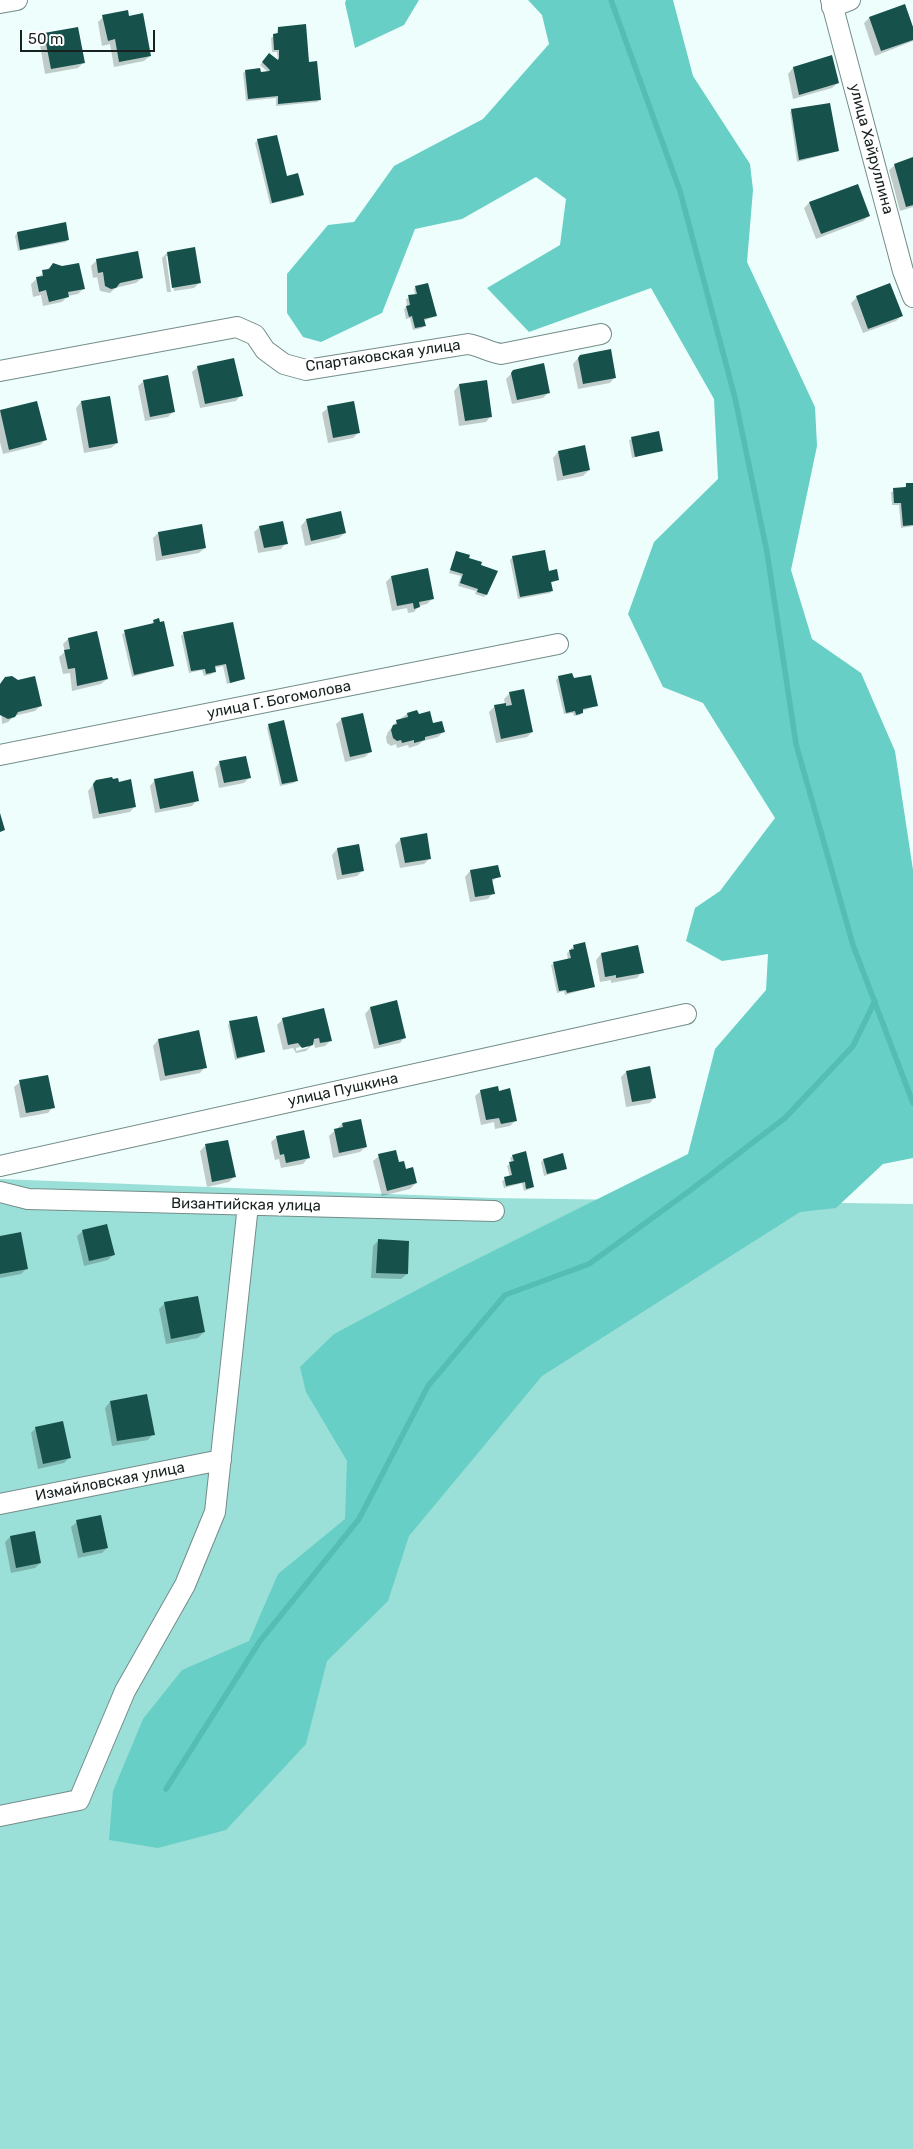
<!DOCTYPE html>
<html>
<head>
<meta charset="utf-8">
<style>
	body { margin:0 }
	#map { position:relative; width:913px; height:2149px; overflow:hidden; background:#eefefc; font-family:Rubik,sans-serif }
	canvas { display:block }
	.scale { position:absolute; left:20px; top:30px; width:135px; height:22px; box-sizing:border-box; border:2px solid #172120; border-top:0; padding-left:6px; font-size:15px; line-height:18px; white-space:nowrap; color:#172120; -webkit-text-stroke:4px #fff; paint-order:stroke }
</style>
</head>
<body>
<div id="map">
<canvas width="913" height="2149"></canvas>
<div class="scale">50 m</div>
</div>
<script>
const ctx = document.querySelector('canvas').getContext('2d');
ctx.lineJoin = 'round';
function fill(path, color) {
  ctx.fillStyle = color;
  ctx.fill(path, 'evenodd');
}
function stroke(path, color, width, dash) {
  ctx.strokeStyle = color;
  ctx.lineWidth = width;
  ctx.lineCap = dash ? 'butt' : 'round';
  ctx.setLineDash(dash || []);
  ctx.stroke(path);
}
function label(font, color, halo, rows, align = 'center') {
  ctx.font = font + ' Rubik,sans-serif';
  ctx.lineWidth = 5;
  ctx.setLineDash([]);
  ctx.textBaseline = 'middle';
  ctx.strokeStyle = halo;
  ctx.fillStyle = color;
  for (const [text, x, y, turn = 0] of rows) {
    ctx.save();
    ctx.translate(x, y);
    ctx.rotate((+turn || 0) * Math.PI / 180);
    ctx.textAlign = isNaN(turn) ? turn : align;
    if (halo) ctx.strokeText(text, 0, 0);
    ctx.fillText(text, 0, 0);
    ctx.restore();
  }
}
const green = new Path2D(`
	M0 1179 492 1198 913 1204V2149H0Z`);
const forest = new Path2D(`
	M346 0H419L404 25 355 48 345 3Z
	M528 0H673L693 76 750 164 753 190 747 262 815 407 817 446 791 570 812 639 861 673 895 751 913 870V1158L883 1164 836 1208 800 1212 542 1376 409 1536 388 1601 327 1661 306 1744 226 1830 158 1848 109 1840 113 1791 143 1719 182 1670 249 1641 278 1574 345 1519 347 1461 306 1392 300 1367 334 1334 445 1275 688 1154 715 1049 766 990 768 954 722 961 686 941 695 908 720 891 775 818 703 703 663 687 628 614 654 542 718 479 714 399 651 288 529 332 487 288 560 245 566 199 536 177 462 219 415 229 382 313 321 342 303 337 287 313V274L328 225 354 222 394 166 483 119 549 44 542 15Z`);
const shadow = new Path2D(`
	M103 17H128L150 56 144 61 114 67 110 44 102 46 98 22Z
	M869 18 913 31V41L875 56 864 23Z
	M278 28 308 63 320 100 317 102 276 106V98L246 101 243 73 246 71 260 74 268 72 260 65 269 55 278 61 277 52H272L271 38 276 35Z
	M45 34 84 62 78 68 45 74 39 39Z
	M793 68 838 83 832 88 793 99 788 74Z
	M792 110 838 151 797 162 790 112Z
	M258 140 302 195 300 197 270 204 255 143Z
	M913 158V207L900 211 889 170 895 165Z
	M809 203 869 216 863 221 816 239 804 208Z
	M17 233 68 239 66 242 18 251 15 236Z
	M137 253 142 278 136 283 115 288 110 293 100 291 97 277 93 278 91 266 96 261Z
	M167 253 199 283 194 288 174 291 169 256H166L171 292H167L162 258Z
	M53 264 83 289 78 294 68 296 62 302 43 306 41 295 33 297 31 284Z
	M416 287 436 316 423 321 424 326 422 328 413 330 410 318 406 319 404 309 407 306 406 299 415 295 414 289Z
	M857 297 901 316 896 321 863 333 851 303Z
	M580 356 615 377 610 383 578 389 573 364Z
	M198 367 241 395 236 401 200 408 192 372Z
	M514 371 549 392 543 398 512 404 506 379Z
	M144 381 174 411 168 417 145 421 138 386Z
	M459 385 491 416 486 422 459 426 454 391Z
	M36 402 46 439 40 445 3 454 0 442V411Z
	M81 402 117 443 111 448 84 453 76 408Z
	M328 408 359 432 353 438 328 443 322 413Z
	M658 433 661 450 632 458 629 440Z
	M584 447 589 470 583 476 557 481 553 458 558 452Z
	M913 484V526L901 528 899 505H892L891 492 904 489 906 485Z
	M306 520 345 533 339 538 305 546 301 526Z
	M201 526 205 548 199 553 156 561 153 538 158 533Z
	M260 527 286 543 281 549 258 553 254 532Z
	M457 553 486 595 484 597 475 594 476 591 458 586 461 576 449 573Z
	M513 557 548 572 558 580 550 583 552 590 550 593 518 599 510 560Z
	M391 577 433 598 427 604 419 606 414 612 408 613 407 608 392 611 386 582Z
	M153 621 159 624 172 666 132 677 122 634 152 625Z
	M232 623 244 679 227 684 223 666 214 668 212 674 204 676 202 670 189 673 181 636 184 633Z
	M68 639 107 679 101 684 72 691 70 673 63 674 59 657 65 652 63 644Z
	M559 677 573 680 596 706 582 711 580 715 574 716 573 713 564 714 556 680Z
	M0 684 40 706 35 711 14 716 8 722 2 724Z
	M510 693 532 732 527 737 496 743 489 712 495 706 505 704 504 699Z
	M407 714 418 716 443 732 438 737 423 741 418 745 409 748 408 745 397 748 396 744 391 746 387 743 386 737 388 732 397 721Z
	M342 719 370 752 365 757 345 762 336 724Z
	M269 725 297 780 294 783 280 786 267 728Z
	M220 762 249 778 244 783 219 788 215 768Z
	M155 780 197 800 192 806 155 813 150 786Z
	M96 781 118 783 135 806 130 812 93 819 88 791Z
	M401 839 430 858 424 864 400 868 395 845Z
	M358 845 363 870 357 876 337 880 332 855 337 849Z
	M470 871 499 876 491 882 493 893 488 899 470 902 465 877Z
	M584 943 593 987 565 995 564 991 557 993 551 965 568 960 567 953 571 950V948Z
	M637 947 642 972 637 978 611 983V980L600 982 596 960 601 954Z
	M396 1001 405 1037 400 1043 374 1049 365 1014 370 1008Z
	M283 1019 331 1040 325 1046 315 1048 314 1043 306 1051 296 1053 293 1048 283 1050 277 1025ZM308 1045V1048L296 1051V1048Z
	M230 1023 263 1052 235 1060 228 1025Z
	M198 1032 205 1067 200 1073 160 1081 153 1046 158 1040Z
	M626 1072 655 1097 650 1103 626 1107 621 1077Z
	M20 1082 53 1107 48 1113 20 1118 14 1087Z
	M481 1091 515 1121 510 1126 495 1129 494 1122 481 1125 475 1096Z
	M342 1124 366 1147 360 1152 333 1158 329 1136Z
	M277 1137 308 1158 303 1164 281 1168 279 1159 275 1160 271 1142Z
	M205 1146 234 1177 229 1182 207 1187 200 1151Z
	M379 1156 405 1170 416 1183 410 1189 382 1196 373 1161Z
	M513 1156 533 1187 530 1189 524 1191 522 1183 504 1188 502 1181 510 1177 507 1166 512 1163 510 1158Z
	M543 1160 566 1169 544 1176 541 1162Z
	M83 1231 113 1255 108 1260 84 1266 77 1236Z
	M0 1237 26 1269 21 1274 0 1278Z
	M378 1241 407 1274 401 1279 371 1278 373 1246Z
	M165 1303 204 1332 198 1338 166 1344 159 1309Z
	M110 1402 153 1434 148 1440 112 1446 105 1408Z
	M36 1428 69 1458 64 1463 38 1469 31 1433Z
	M77 1522 107 1548 102 1553 78 1558 71 1527Z
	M10 1537 40 1563 35 1568 11 1573 5 1542Z`);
const stream = new Path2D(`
	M611 0 680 191 735 398 767 552 796 744 853 945 913 1103
	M166 1789 260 1641 359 1519 428 1386 505 1295 589 1264 688 1192 785 1118 853 1046 875 1001`);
const building = new Path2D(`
	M905 4 913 27V40L881 51 869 17Z
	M128 10 129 16 143 13 151 56 119 62 115 39 108 41 102 15Z
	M306 24 309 62 317 61 321 100 278 104V96L248 99 245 70 260 68 261 72 269 71 270 70 262 62 269 53 278 60 279 58V50H274L273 34 278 33V27Z
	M78 27 85 63 51 69 44 33Z
	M832 55 839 83 799 95 793 67Z
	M830 103 839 151 799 160 791 109Z
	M277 135 287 176 298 173 304 195 272 203 257 139Z
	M913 157V205L906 207 894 164Z
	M858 184 870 216 821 234 809 202Z
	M66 222 69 240 20 250 17 232Z
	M195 247 201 283 172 288 167 252Z
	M138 251 143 278 120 283 116 288 111 289 105 286 103 272 98 273 96 259Z
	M53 263 62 266 79 263 85 289 68 292 69 297 49 302 46 290 39 292 36 277 43 276 42 270 49 269Z
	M428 283 437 316 424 319 426 326 415 328 412 316 409 317 406 306 410 305 408 295 417 294 415 286Z
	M890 283 903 316 868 329 856 296Z
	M611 349 616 378 583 384 578 358 580 355Z
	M234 358 243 396 205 404 197 366Z
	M544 363 550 393 517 400 511 373 513 370Z
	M168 375 175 412 150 417 143 380Z
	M487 380 492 417 465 421 459 384Z
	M110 396 118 443 89 448 81 401Z
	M37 401 47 440 9 450 0 410Z
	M354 401 360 433 333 438 327 406Z
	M659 431 663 451 635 457 631 437Z
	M585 445 590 470 563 476 558 451Z
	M906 483H913V525L903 526 901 503H894L893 488 906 487Z
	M341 511 346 533 311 541 306 519Z
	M283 521 288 544 264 548 259 526Z
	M202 524 206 548 162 556 158 532Z
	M545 550 549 571 557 569 559 580 551 582 553 591 520 597 512 556Z
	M456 551 470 555 469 558 482 562 481 565 498 571 487 595 477 592 478 589 460 583 463 574 450 570Z
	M428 568 434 599 419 602 420 607 414 609 413 603 397 606 391 576Z
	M159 618 160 622 164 621 174 666 134 675 124 630 154 623 153 620Z
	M233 622 245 679 230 683 226 664 215 666 216 672 206 674 205 669 191 671 183 632Z
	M97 631 108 679 77 686 75 668 68 669 64 650 70 649 68 638Z
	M572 673 574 678 591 675 598 706 583 709V713L576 715 575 711 566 713 558 676Z
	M12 676 18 680 35 676 42 706 18 712 15 717 8 719 0 715V684L5 677Z
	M524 689 533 732 501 739 494 705 506 703V706L512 705 509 692Z
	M417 710 419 714 430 711 433 723 442 721 445 732 425 737V740L414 743V740L402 743 401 740 397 741 393 738 391 730 393 725 397 724 396 720 408 717 407 713Z
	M363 713 372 752 350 757 341 718Z
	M284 720 298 781 282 784 268 724Z
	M246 756 251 778 224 783 219 761Z
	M193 771 199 801 160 809 154 779Z
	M112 777 113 779 118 778 119 782 131 779 136 807 99 814 93 784 96 780Z
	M0 813 5 830 0 832Z
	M427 833 431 859 405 863 400 838Z
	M359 844 364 871 342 875 337 848Z
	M498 865 501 877 492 879 495 894 475 897 470 870Z
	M585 942 595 987 567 993 566 990 559 991 553 962 571 958 569 950 574 949 573 945Z
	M638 945 644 973 616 978V975L605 977 601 953Z
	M397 1000 406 1038 379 1045 370 1007Z
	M324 1008 332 1041 320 1043 319 1038 314 1039 313 1045 302 1048 298 1043 288 1045 282 1018Z
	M257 1016 265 1052 237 1058 229 1021Z
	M199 1030 207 1068 165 1076 158 1039Z
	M650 1066 656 1098 632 1102 626 1071Z
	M48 1075 55 1108 26 1113 19 1080Z
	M498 1086 499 1091 510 1088 517 1121 501 1124 499 1118 486 1120 480 1090Z
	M361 1119 367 1147 339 1153 334 1129 343 1127 342 1123Z
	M304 1130 310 1158 286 1163 284 1154 280 1155 276 1136Z
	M228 1140 236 1177 212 1182 205 1144Z
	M396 1150 399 1162 404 1161 406 1169 413 1167 417 1183 387 1191 378 1154Z
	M526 1151 534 1187 526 1189 525 1182 506 1186 504 1177 512 1175 509 1162 514 1161 512 1155Z
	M563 1153 567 1169 547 1174 543 1159Z
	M107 1224 115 1255 89 1261 82 1230Z
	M21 1232 28 1269 0 1274V1236Z
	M378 1239 409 1241 408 1274 376 1273Z
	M198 1296 205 1332 171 1339 164 1302Z
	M147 1394 155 1435 117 1441 110 1401Z
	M63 1421 71 1458 43 1464 35 1427Z
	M101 1515 108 1548 83 1553 76 1520Z
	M35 1531 41 1563 16 1568 10 1536Z`);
const minor = new Path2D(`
	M831 0 903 271 913 297
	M0 3 17 0
	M832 7 850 0
	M0 371 237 327 255 335 265 350 284 364 306 370 468 344C480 346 489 352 501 354L601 334
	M0 755 558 644
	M0 1166 686 1014
	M0 1192 28 1199 494 1211
	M0 1504 221 1460
	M0 1816 79 1800 125 1691 185 1585 215 1512 248 1205`);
const streetNames = [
	["улица Хайруллина",871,149,75],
	["Спартаковская улица",383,356,-8],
	["улица Г. Богомолова",279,700,-11],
	["улица Пушкина",343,1090,-12],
	["Византийская улица",246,1205,1],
	["Измайловская улица",110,1482,-11]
];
fill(green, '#9be0d8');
fill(forest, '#67cfc5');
fill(shadow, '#0003');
stroke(stream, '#54beb4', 5.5);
fill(building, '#16514c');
stroke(minor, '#738d89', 22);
stroke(minor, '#fff', 20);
label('15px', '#172120', '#fff', streetNames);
</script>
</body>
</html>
